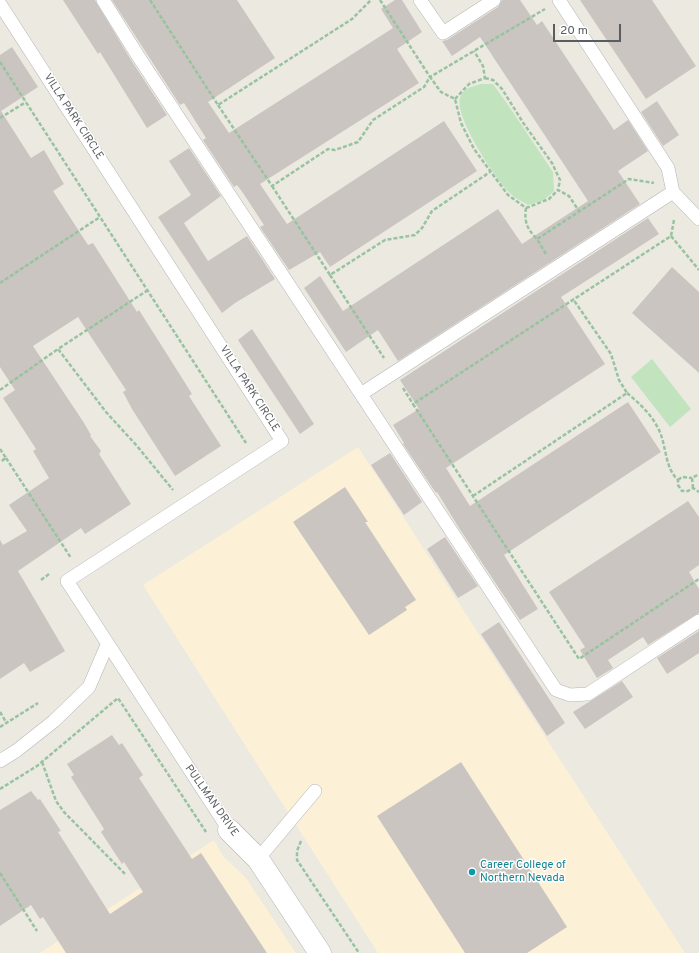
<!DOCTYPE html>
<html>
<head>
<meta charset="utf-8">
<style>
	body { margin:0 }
	#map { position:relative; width:699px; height:953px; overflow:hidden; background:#ece9e1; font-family:Overpass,sans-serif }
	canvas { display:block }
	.scale { position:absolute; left:553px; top:24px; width:68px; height:18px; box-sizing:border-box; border:2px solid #5a5e61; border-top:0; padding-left:5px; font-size:12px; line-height:14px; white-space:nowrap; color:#5a5e61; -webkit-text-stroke:3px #fff; paint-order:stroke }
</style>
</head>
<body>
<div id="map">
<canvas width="699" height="953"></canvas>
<div class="scale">20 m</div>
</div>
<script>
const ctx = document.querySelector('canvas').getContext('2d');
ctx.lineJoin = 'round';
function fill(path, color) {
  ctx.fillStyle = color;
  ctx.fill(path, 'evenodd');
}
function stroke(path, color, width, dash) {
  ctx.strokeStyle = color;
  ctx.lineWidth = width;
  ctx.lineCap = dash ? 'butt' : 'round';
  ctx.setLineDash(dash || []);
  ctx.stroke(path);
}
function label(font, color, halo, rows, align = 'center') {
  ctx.font = font + ' Overpass,sans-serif';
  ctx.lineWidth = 3;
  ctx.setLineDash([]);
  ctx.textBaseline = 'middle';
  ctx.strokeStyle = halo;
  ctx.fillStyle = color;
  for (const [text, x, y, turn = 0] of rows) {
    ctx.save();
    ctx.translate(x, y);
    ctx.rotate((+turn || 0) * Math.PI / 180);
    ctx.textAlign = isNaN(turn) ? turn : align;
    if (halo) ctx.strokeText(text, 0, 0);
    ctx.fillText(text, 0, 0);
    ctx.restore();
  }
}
const commercial = new Path2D(`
	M358 447 685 953H378L278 797 143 585Z
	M214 840 223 856 246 878 296 953H40Z`);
const green = new Path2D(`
	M482 84H493L508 105 553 172 554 191 544 200 528 205C522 201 514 198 510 193 496 180 454 116 460 98 463 88 473 86 482 84Z
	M652 359 691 409 670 427 631 377Z`);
const building = new Path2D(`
	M63 0H95L131 60 167 115 147 128 100 52 98 54Z
	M112 0H237L275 58 208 102 229 133 393 28 381 9 395 0H402L422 32 397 49 419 83 260 184 287 224 444 121 477 171 330 267 320 252 289 270 260 227 264 225 243 193 237 185 234 187 203 140 206 138 184 103 180 105Z
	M502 0H520L537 25 542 21 614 130 628 120 648 151 618 171 640 204 398 361 378 330 346 352 304 288 320 276 343 311 498 209 522 244 588 201 480 37 452 56 442 41 447 40 498 7Z
	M580 0H652L696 66 646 99Z
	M12 47 38 87 1 111 31 158 44 150 64 184 53 191 88 245 93 243 137 312 139 310 182 378 192 394 189 396 221 446 175 476 132 409 123 392 126 390 78 317 33 346 84 423 91 435 90 436 101 451 99 454 131 504 85 534 81 528 18 571 65 651 30 672 24 663 0 679V540L3 545 27 531 9 505 49 478 33 451 36 449 3 398 15 390 0 367V55Z
	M657 101 679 135 663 146 641 112Z
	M189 148 221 196 184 223 208 261 247 236 275 279 235 303 222 313 158 217 191 195 169 161Z
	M648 218 659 234 561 297 605 364 446 468 470 506 628 402 661 452 504 555 538 609 520 620 459 528 437 492 436 493 403 444 404 443 393 425 419 409 400 380Z
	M672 267 699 292V373L632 313Z
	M252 329 314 424 300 434 238 340Z
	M390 453 422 502 404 515 371 465Z
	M345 487 368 522H365L416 600 405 607 407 610 369 635 293 522Z
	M688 501 699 517V565L689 572 699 589V613L648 645 643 637 608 660 613 668 597 678 580 650 585 647 549 592Z
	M445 537 478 586 458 598 427 549Z
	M499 622 565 723 547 736 481 634Z
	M699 631V653L667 674 657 658Z
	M622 681 633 697 585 729 573 712Z
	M112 735 119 745 122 743 143 775 139 778 192 859 201 853 267 953H66L43 917 40 919 31 905 0 926V810L31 791 38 800 40 799 61 831 58 832 110 914 143 892 124 862 122 864 101 832 104 829 71 777 74 775 67 764Z
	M461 762 567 927 527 953H465L377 816Z`);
const path = new Path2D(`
	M150 0 218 105 352 19 371 0
	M380 0 430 77 545 9
	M0 62 246 443
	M485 78 493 80 502 89 524 124 552 163 560 180 558 190
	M455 99 469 84 485 78 483 66 474 51
	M218 105 272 186 328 149 335 150 358 142 373 120 424 87 430 77 441 92 455 99 461 123 474 149 508 195 526 208C524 222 527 229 537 239
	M0 118 26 102
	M272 186 330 275 385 240 415 235 422 228 432 211 490 172
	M526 208 549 199 558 190 569 196 579 211
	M674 220 671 236 413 404 579 659 699 579
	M671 236 699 270
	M546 254 537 239 629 179 654 183
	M330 275 384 358
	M0 283 100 217
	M148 290 58 349 106 412 137 446 173 490
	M403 388 413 404
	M0 390 58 349
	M627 393C639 403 651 414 658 428 667 445 664 467 678 480V485L682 491H688L693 488 699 492
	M0 449 6 458 0 462
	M6 458 71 558
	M678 480 682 477 692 478
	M693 488 692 478 699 474
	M473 496 627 393 619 380 611 354 573 299
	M41 580 49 574
	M0 712 6 722
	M0 727 38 703
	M42 762 56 801 64 812 125 874
	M0 789 37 766 118 698 206 832
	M301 841 297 851V860L359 953
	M0 873 37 931`);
const service = new Path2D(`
	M103 0 138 56 556 690 570 695 588 694 699 621
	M420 0 443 33 494 0
	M559 0 668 168 673 192 699 219
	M0 4 282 441 67 581 229 830
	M361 394 673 192
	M0 761 16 751 54 721 89 687 107 645
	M258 859 315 791`);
const minor = new Path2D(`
	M229 830 258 859 320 953`);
const markers = [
	[472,872,4,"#0f9aa8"]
];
const streetNames = [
	["VILLA PARK CIRCLE",73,117,57],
	["VILLA PARK CIRCLE",249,389,57],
	["PULLMAN DRIVE",211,801,55]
];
const cultureNames = [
	["Career College of",480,866],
	["Northern Nevada",480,879]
];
fill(commercial, '#fcf0d6');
fill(green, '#c1e3be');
fill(building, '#cac5c0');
stroke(service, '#b2b5b8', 14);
stroke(minor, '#b2b5b8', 23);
stroke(path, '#98c3a0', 2.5, [4, 2]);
stroke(service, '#fff', 13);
stroke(minor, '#fff', 22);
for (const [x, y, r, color] of markers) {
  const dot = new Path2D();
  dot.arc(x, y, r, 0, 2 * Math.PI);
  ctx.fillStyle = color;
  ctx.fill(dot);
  stroke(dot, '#fff', 1.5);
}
label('11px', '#5a5e61', '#fff', streetNames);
label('11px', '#0d838f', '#fff', cultureNames, 'left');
</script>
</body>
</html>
